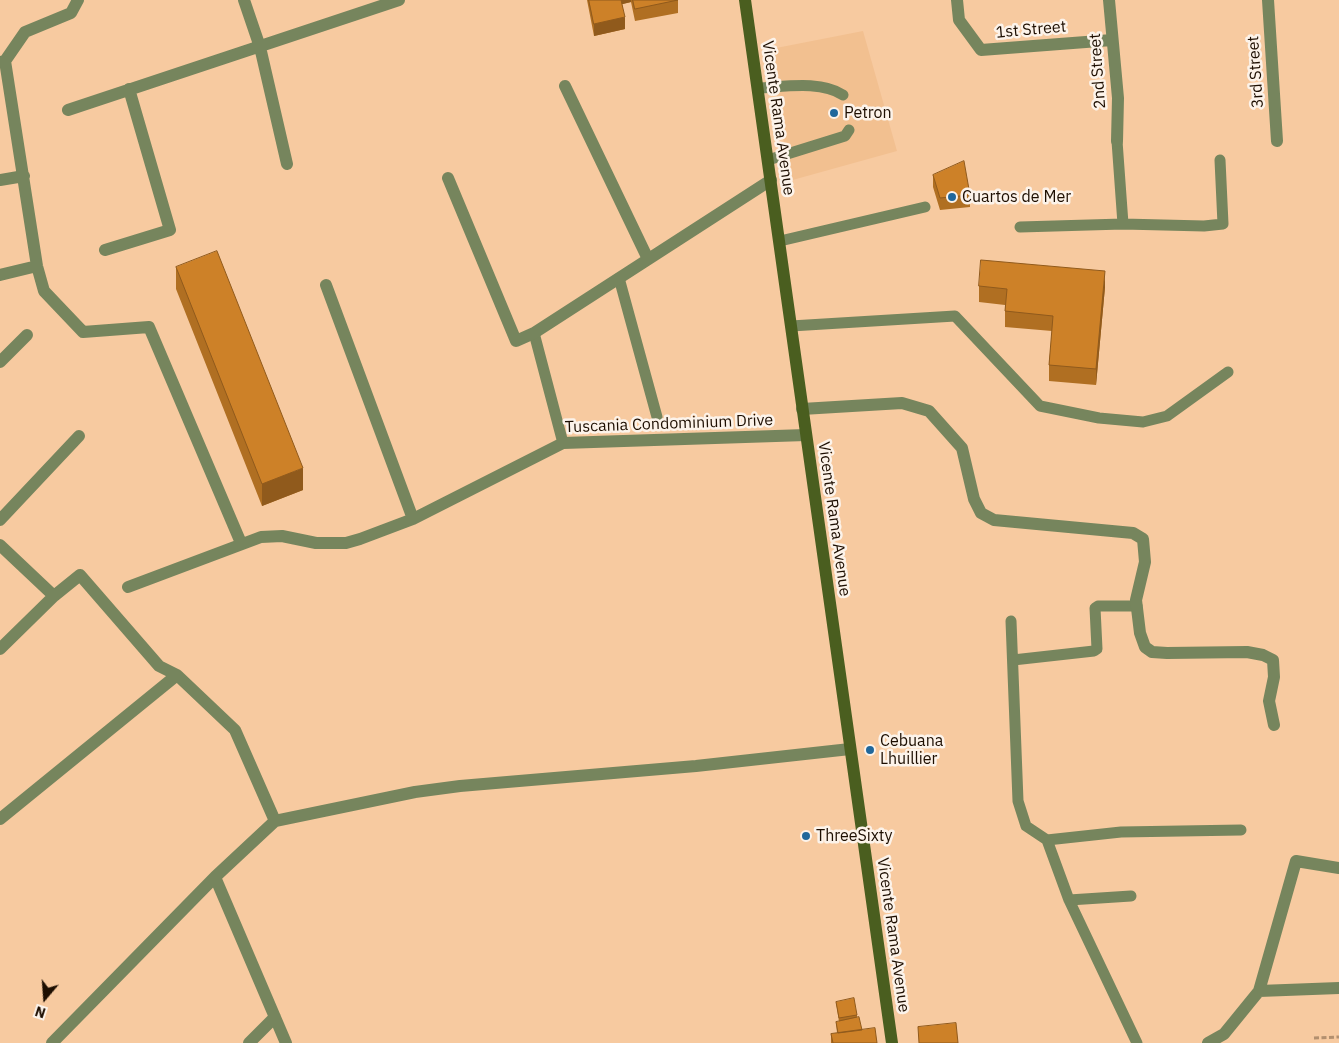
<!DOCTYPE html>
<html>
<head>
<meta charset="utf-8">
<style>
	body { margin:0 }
	#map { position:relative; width:1339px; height:1043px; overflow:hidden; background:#f7caa0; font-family:"IBM Plex Sans",sans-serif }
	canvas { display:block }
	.north { position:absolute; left:20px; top:973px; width:50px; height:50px; -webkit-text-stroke:4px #fcf3ea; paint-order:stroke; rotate:198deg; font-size:14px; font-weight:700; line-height:20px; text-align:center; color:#1d0e01 }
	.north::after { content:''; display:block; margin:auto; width:18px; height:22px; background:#1d0e01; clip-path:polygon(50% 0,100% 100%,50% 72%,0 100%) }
</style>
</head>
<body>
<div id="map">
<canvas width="1339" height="1043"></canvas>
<div class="north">N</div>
</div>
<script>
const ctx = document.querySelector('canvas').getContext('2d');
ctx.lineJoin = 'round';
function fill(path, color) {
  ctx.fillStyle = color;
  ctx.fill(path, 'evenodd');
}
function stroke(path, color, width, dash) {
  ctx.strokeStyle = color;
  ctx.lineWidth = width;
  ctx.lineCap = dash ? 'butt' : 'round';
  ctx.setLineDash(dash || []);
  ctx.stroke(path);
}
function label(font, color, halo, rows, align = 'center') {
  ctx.font = font + ' "IBM Plex Sans",sans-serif';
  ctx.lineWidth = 5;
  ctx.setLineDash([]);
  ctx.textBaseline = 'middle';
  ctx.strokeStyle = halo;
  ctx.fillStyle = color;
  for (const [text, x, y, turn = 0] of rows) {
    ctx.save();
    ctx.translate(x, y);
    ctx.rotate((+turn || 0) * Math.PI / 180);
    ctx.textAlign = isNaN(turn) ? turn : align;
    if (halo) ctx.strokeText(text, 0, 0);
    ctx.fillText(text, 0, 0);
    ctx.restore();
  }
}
const built = new Path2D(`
	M863 31 897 151 789 181 771 49Z`);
const path = new Path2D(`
	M1314 1038 1339 1037`);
const service = new Path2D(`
	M758 88C783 87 821 80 843 95
	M1117 141 1123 224
	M768 160 845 136 849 130
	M1020 227 1123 224 1204 226 1223 224 1220 160
	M780 241 925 207
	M619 278 657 417
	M791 326 955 316 1040 406 1099 418 1143 422 1167 416 1228 372
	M534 333 563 443
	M1011 621 1018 801 1026 826 1047 840 1069 900 1137 1043
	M1013 660 1094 651 1097 649 1095 608 1098 606H1137
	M1047 840 1121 832 1241 830
	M1069 900 1131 896`);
const minor = new Path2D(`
	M244 0 260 47 287 164
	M957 0 959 20 981 50 1112 40
	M1109 0 1118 98 1117 141
	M1268 0 1277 141
	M5 61 37 266 44 291 83 332 149 327 241 543
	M0 62 5 61 25 32 71 13 78 0
	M565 86 647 257
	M68 110 399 0
	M448 178 516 341 534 333 771 180
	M0 180 24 176
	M105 250 170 230 129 89
	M0 275 37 266
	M326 285 413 519
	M0 362 27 335
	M802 409 902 403 929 411 962 448 974 499 981 513 994 520 1133 533 1143 539 1145 562 1136 600 1140 633 1145 647 1152 652 1167 653 1247 652 1263 655 1273 660 1274 677 1269 701 1274 725
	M0 520 79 436
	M0 545 54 596
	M128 587 261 537 282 536 316 543H346L360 539 413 519 563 443 806 435
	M0 649 54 596 80 575 159 666 177 675 235 730 275 821
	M0 819 177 675
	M215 877 286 1043
	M1259 991 1339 988
	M52 1043 215 877 275 821 415 792 460 786 696 766 850 749
	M249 1043 275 1017
	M1208 1043 1224 1034 1259 991 1296 861 1339 868`);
const secondary = new Path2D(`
	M745 0 892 1043`);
const wall = new Path2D(`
	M587 0H678V13L635 21 631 2 622 4 625 29 594 36Z
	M933 175 970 195V207L940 210 933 187Z
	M176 267 303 490 262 506 176 289Z
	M979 286 1105 287 1096 385 1049 381V365L1052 331 1005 327V305L979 302Z
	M836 1002 857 1015V1018L862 1030 877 1043H831V1034L837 1033 836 1022H839Z`);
const shadedWall = new Path2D(`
	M619 0H631V2L619 5Z
	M625 17V29L594 36V24Z
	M1105 271V287L1096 385V369Z
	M303 468V490L262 506V484Z`);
const building = new Path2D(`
	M589 0H621L625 17 594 24Z
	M633 0H678L635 9Z
	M964 161 970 195 940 198 933 175Z
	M217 251 303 468 262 484 176 267Z
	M981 260 1105 271 1096 369 1049 365 1053 316 1005 311 1007 289 979 286Z
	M854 998 857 1015 839 1018 836 1002Z
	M859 1017 862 1030 838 1033 836 1022Z
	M956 1023 958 1043H919L918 1027Z
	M875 1028 877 1043H833L831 1034Z`);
const markers = [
	[834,113,5,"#20679b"],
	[952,197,5,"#20679b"],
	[870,750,5,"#20679b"],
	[806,836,5,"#20679b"]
];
const streetNames = [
	["1st Street",1031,30,-5],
	["2nd Street",1098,71,-94],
	["3rd Street",1256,72,-94],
	["Vicente Rama Avenue",778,118,82],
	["Tuscania Condominium Drive",669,424,-2],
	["Vicente Rama Avenue",834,519,82],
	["Vicente Rama Avenue",893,935,82]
];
const poiNames = [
	["Petron",844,113],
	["Cuartos de Mer",962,197],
	["Cebuana",880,741],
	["Lhuillier",880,759],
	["ThreeSixty",816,836]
];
fill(built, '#f2c090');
stroke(path, '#b3906f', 3, [5, 2.5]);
stroke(service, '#76855d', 11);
stroke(minor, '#76855d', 12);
stroke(secondary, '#4a5e1f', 12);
fill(wall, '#b06f22');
fill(shadedWall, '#905a1c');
fill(building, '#cd8128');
stroke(building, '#905a1c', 1);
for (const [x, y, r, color] of markers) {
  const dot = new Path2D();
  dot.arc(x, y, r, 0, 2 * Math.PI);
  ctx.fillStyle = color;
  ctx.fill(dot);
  stroke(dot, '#fcf3ea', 2);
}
label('16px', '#1d0e01', '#fcf3ea', streetNames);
label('16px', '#1d0e01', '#fcf3ea', poiNames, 'left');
</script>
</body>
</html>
